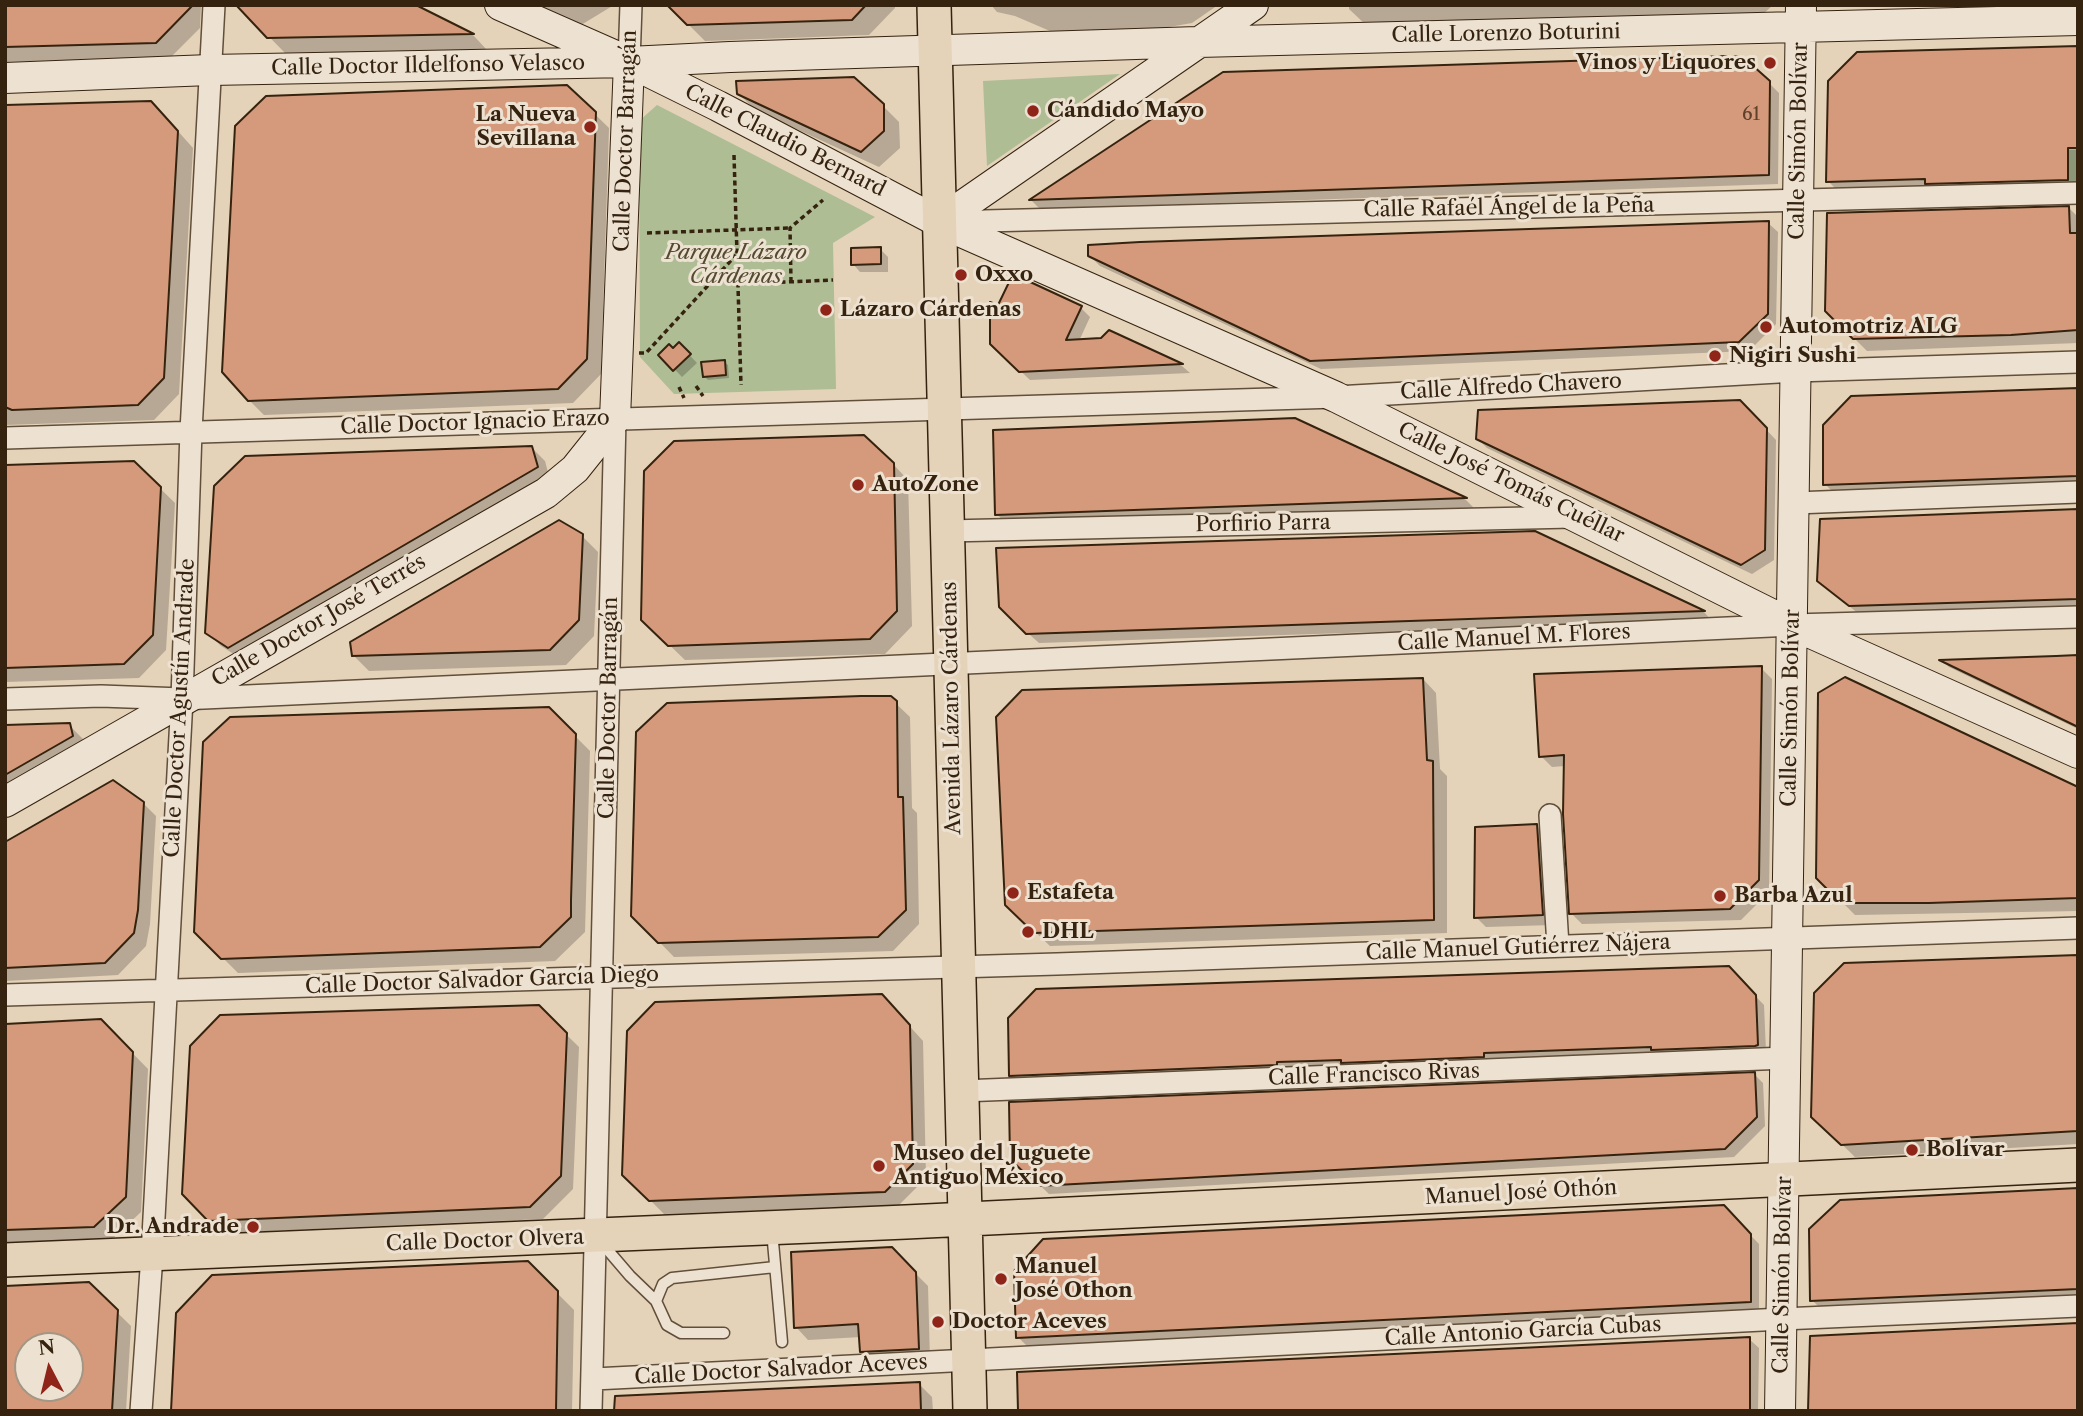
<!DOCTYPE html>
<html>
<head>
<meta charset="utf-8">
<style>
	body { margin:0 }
	#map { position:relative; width:2083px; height:1416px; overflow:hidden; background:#e4d2b9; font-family:"Libre Caslon Text",serif }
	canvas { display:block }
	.frame { position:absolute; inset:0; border:7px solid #35230f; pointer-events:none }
	.north { position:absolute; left:14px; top:1332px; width:70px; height:70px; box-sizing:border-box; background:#ede2d2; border:2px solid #a39684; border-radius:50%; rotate:353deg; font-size:19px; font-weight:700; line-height:28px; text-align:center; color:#35230f }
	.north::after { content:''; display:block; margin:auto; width:24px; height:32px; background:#8f2418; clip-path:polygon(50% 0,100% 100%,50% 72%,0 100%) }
</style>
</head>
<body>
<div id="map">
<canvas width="2083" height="1416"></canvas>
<div class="frame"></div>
<div class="north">N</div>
</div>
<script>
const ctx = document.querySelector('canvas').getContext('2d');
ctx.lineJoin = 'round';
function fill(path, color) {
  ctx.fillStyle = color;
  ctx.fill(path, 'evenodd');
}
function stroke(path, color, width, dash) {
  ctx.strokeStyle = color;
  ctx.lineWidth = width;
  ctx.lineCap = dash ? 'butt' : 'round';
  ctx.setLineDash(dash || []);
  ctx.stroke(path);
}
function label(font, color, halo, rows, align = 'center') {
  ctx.font = font + ' "Libre Caslon Text",serif';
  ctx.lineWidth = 6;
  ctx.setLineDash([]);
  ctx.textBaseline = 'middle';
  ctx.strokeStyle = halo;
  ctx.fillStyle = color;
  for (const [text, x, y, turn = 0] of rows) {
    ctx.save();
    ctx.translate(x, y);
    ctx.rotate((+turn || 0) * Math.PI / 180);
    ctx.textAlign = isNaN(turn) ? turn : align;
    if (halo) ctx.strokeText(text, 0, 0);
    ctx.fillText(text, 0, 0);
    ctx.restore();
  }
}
const green = new Path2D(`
	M1120 74 987 166 983 81Z
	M657 105 875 217 833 243 836 389 674 394 640 357 639 121Z
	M2067 150H2078V205H2068Z`);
const shadow = new Path2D(`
	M5 5H201L200 28 171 57 5 62Z
	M412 5 473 35 487 50 285 53 243 10Z
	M538 5H614L581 25Z
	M669 5H895V8L869 35 705 41Z
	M991 5H1218L1192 23 1163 28 1106 32 1050 31 1015 16 997 12Z
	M1349 5H1773L1761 16 1366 25 1349 9Z
	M2078 49V190L1839 192 1828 181Z
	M1224 73 1769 83 1779 93 1778 184 1040 209 1031 200Z
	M567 87 609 128 601 374 573 403 264 415 249 400Z
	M738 93 882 105 899 122 900 148 879 167 755 110Z
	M5 107 167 119 193 148 179 394 154 420 5 425Z
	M2069 208 2078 217V343L1867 351 1827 311Z
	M1768 223 1778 232 1776 324 1749 351 1321 369 1100 266 1090 256Z
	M880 249 888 257V272H860L853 264Z
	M999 308H1081L1090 317 1079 341 1101 340 1110 332 1182 366 1190 373 1030 380 992 344Z
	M679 344 697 363 682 377 661 355 673 350Z
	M724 362 728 365 729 378 708 380 704 376Z
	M2078 390V485L1834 493 1825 484Z
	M1739 401 1776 440 1774 560 1752 574 1487 448 1477 438Z
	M1295 420 1466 500 1475 509 1008 526 997 514Z
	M531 447 545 461 550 480 243 660 221 646 207 632Z
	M134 463 175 503 166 650 139 678 5 682V467Z
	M893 464 908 480 912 626 885 654 685 660 656 632Z
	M2078 511V607L1859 614 1829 590Z
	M1534 533 1704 612 1712 621 1039 643 1011 618Z
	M582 536 598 552 594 636 566 665 369 671 353 655Z
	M2078 657V729L1949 667 1943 661Z
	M1761 668 1772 679 1769 892 1741 920 1582 924 1571 913 1565 766 1552 767 1541 756Z
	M1423 679 1436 693 1440 769 1447 776V933L1050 946 1006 904Z
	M890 698 910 717 912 808 917 813 919 924 893 951 674 957 633 915Z
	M548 709 590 751 585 932 555 961 238 973 196 931Z
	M69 725 83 739 86 750 5 797V727Z
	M2078 789V911L1855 915 1818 878Z
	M143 803 156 816 150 924 146 946 118 975 5 981V844Z
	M1537 826 1547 836 1552 925 1486 927 1476 917Z
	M2078 956V1144L1855 1157 1826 1129Z
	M1728 968 1764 1005 1766 1052 1019 1084 1010 1075Z
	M538 1007 579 1047 573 1189 543 1219 223 1233 183 1193Z
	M895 1010 923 1041 926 1178 899 1205 664 1214 624 1174Z
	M101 1021 148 1069 141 1212 110 1241 5 1246V1025Z
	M1754 1074 1763 1083 1765 1126 1734 1157 1049 1194 1012 1158Z
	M2078 1190V1298L1821 1309 1812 1300Z
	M1723 1207 1759 1244V1310L1027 1346 1018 1337Z
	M891 1249 928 1286 930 1361 874 1364 861 1352V1337L808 1340 796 1327Z
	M527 1263 574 1310 572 1411H173Z
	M88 1284 131 1326 126 1411H5V1288ZM28 1346H70V1388H28Z
	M1749 1339 1759 1348 1758 1411H1020Z
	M919 1384 932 1397 933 1411H616Z`);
const building = new Path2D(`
	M5 5H193L156 43 5 47Z
	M236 5H416L474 34 267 38Z
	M667 5H866L852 20 687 25Z
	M2078 46V148H2068V180L1925 184V179L1826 182 1828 81 1857 52Z
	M1728 56 1743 57 1770 81 1769 175 1029 200 1223 72Z
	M854 77 884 104V131L861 152 737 94 736 81Z
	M567 85 596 112 587 359 558 389 248 401 222 372 235 126 266 96Z
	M151 101 178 131 164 378 138 405 12 410 5 407V105Z
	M2069 206 2070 233H2078V330L2011 335 1853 339 1825 311 1827 213Z
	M1769 221 1768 314 1739 342 1310 361 1088 256V245L1140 242Z
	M881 247V264L851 265V248Z
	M1013 274 1082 306 1066 340 1101 338 1109 330 1183 364 1019 372 990 344V302L998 305Z
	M679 342 691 354 673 371 658 355 669 344 673 348Z
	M725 360 726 375 703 377 701 362Z
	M2078 388V476L1823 485V425L1851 396Z
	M1740 400 1767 428 1765 550 1741 565 1476 439 1478 410Z
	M1295 418 1467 498 995 515 993 430Z
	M864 435 894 463 897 611 870 639 668 646 641 620 644 471 674 441Z
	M532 446 538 467 228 648 205 633 214 486 245 456Z
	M134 461 161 487 153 635 124 664 5 668V465Z
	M2078 509V599L1849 606 1817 581 1820 519Z
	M559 520 583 534 579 620 550 650 352 656 350 642Z
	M1535 531 1705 611 1026 634 999 607 996 548Z
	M2078 655V727L1939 660 2056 656Z
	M1762 666 1759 880 1730 909 1569 914 1563 814 1564 755 1539 757 1534 674Z
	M1845 677 2078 787V898L1929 903H1841L1816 878 1818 693Z
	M1423 678 1427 760 1433 761 1434 920 1034 933 1005 905 996 717 1022 690Z
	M861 696H891L897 701 898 797H903L906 910 878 937 658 943 631 916 636 732 667 703Z
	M549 707 576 734 571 900V917L540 947 221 959 194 932 203 742 230 717Z
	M70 723 73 736 5 775V725Z
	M113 780 144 802 138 910 134 933 105 963 5 968V842Z
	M1537 824 1543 915 1474 918 1475 827Z
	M2078 955V1131L1841 1145 1811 1117 1814 993 1844 963Z
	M1729 966 1756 995 1758 1045 1755 1046 1651 1050V1047L1540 1051 1484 1053V1057L1341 1063V1060L1312 1061 1277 1062V1065L1009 1076 1008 1018 1036 989Z
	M882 994 910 1025 913 1164 885 1192 649 1201 622 1175 627 1031 655 1002Z
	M539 1005 567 1033 561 1176 530 1207 208 1221 182 1194 190 1046 220 1015Z
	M101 1019 133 1052 126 1197 94 1227 5 1230V1024Z
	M1755 1072 1757 1117 1725 1149 1038 1186 1010 1159 1009 1102Z
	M2078 1188V1289L1810 1301 1809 1229 1840 1200Z
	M1724 1205 1751 1234V1302L1016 1338 1014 1271 1043 1239Z
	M892 1247 916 1272 919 1349 860 1352 858 1324 794 1328 791 1252Z
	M528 1261 558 1291 556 1411H171L176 1313 212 1275Z
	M89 1282 118 1310 112 1411H5V1286ZM28 1346H70V1388H28Z
	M2078 1323V1411H1808L1810 1336Z
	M1750 1337V1411H1018L1017 1372Z
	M920 1382 921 1411H614L615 1396Z`);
const path = new Path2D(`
	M734 155 741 385
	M647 233 790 228
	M791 282 790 228 823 200
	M738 284 833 280
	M639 353H646L736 255
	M696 386 703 396
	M679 387 684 398`);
const lane = new Path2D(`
	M772 1231 782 1342
	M600 1241 630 1276 656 1301 663 1284 672 1278 775 1267
	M656 1301 667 1325 681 1333H724`);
const street = new Path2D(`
	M629 62 631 5
	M946 222 2078 193
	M5 438 1336 397 1796 371 2078 362
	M1795 503 2078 492
	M947 531 1572 517
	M5 699 101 696 182 699 1793 625 2078 617
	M1550 815 1558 946
	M5 995 1057 964 2078 928
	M962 1091 1786 1058
	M594 1379 1782 1319 2078 1306
	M141 1411 152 1255 182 699 191 431 214 5
	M591 1411 615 419`);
const secondary = new Path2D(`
	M500 5 629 62 718 106 939 222 1336 397 1793 625 2078 753
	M5 78 210 70 629 62 730 57 1198 42 2078 20
	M939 222 1253 5
	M5 802 546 493 575 469 615 419 629 62
	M1780 1411 1801 5`);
const primary = new Path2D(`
	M934 5 970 1411
	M5 1260 906 1222 2078 1165`);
const markers = [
	[1770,63,7,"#8f2418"],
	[1033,111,7,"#8f2418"],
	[590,127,7,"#8f2418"],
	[961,275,7,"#8f2418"],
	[826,310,7,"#8f2418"],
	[1766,327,7,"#8f2418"],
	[1715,356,7,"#8f2418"],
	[858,485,7,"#8f2418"],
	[1013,893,7,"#8f2418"],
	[1720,896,7,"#8f2418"],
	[1028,932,7,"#8f2418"],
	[1912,1150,7,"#8f2418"],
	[879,1166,7,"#8f2418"],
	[253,1227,7,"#8f2418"],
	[1001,1279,7,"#8f2418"],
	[938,1322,7,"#8f2418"]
];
const numberNames = [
	["61",1751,115]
];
const streetNames = [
	["Calle Lorenzo Boturini",1506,34,-1],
	["Calle Doctor Ildelfonso Velasco",428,66,-1],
	["Calle Doctor Barragán",626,141,-88],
	["Calle Claudio Bernard",785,141,27],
	["Calle Simón Bolívar",1799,141,-89],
	["Calle Rafaél Ángel de la Peña",1509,208,-1],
	["Calle Alfredo Chavero",1511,387,-3],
	["Calle Doctor Ignacio Erazo",475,423,-2],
	["Calle José Tomás Cuéllar",1511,483,26],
	["Porfirio Parra",1263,524,-1],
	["Calle Doctor José Terrés",319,621,-30],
	["Calle Manuel M. Flores",1514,638,-3],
	["Calle Doctor Agustín Andrade",180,708,-87],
	["Calle Doctor Barragán",609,708,-89],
	["Avenida Lázaro Cárdenas",952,708,-91],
	["Calle Simón Bolívar",1791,708,-89],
	["Calle Manuel Gutiérrez Nájera",1518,948,-2],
	["Calle Doctor Salvador García Diego",482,981,-2],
	["Calle Francisco Rivas",1374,1075,-2],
	["Manuel José Othón",1521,1193,-3],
	["Calle Doctor Olvera",485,1241,-2],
	["Calle Simón Bolívar",1783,1275,-89],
	["Calle Antonio García Cubas",1523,1332,-3],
	["Calle Doctor Salvador Aceves",781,1370,-3]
];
const poiNames = [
	["Vinos y Liquores",1756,63,"right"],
	["Cándido Mayo",1047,111],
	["La Nueva",576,115,"right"],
	["Sevillana",576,139,"right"],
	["Oxxo",975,275],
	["Lázaro Cárdenas",840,310],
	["Automotriz ALG",1780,327],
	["Nigiri Sushi",1729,356],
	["AutoZone",872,485],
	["Estafeta",1027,893],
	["Barba Azul",1734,896],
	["DHL",1042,932],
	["Bolívar",1926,1150],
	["Museo del Juguete",893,1154],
	["Antiguo México",893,1178],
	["Dr. Andrade",239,1227,"right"],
	["Manuel",1015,1267],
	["José Othon",1015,1291],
	["Doctor Aceves",952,1322]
];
const parkNames = [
	["Parque Lázaro",736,253],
	["Cárdenas",736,277]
];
fill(green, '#aebd94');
fill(shadow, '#0003');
fill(building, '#d59a7b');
stroke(building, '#35230f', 2);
stroke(lane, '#614f3a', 13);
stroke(street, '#614f3a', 24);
stroke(secondary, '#35230f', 32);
stroke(primary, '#35230f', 36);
stroke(path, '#35230f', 3.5, [5, 3.5]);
stroke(lane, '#ede2d2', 10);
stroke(street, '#ede2d2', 21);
stroke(secondary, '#ede2d2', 30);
stroke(primary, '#e4d2b9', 33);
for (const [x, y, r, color] of markers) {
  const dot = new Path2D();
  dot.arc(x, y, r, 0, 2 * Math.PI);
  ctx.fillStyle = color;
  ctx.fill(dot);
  stroke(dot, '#ede2d2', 2.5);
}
label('18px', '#5d412a', null, numberNames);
label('21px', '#35230f', '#ede2d2', streetNames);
label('bold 21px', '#35230f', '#ede2d2', poiNames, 'left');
label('italic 21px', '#534a30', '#ede2d2', parkNames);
</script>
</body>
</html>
